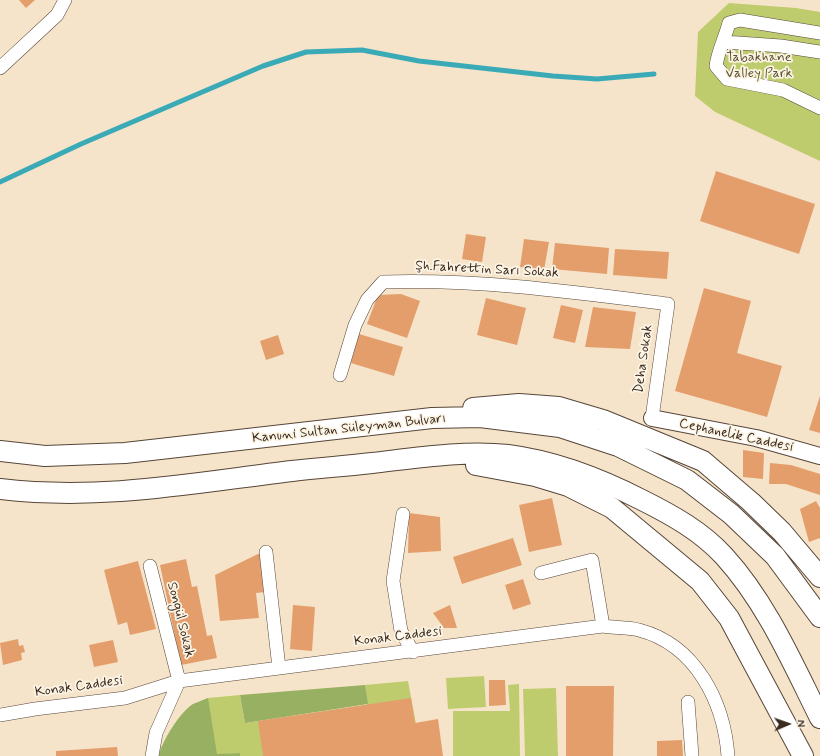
<!DOCTYPE html>
<html>
<head>
<meta charset="utf-8">
<style>
	body { margin:0 }
	#map { position:relative; width:820px; height:756px; overflow:hidden; background:#f6e4ca; font-family:Mynerve,sans-serif }
	canvas { display:block }
	.north { position:absolute; left:768px; top:704px; width:40px; height:40px; -webkit-text-stroke:3px #fcf5e5; paint-order:stroke; rotate:88deg; font-size:11px; font-weight:700; line-height:16px; text-align:center; color:#3b2a1e }
	.north::after { content:''; display:block; margin:auto; width:14px; height:18px; background:#3b2a1e; clip-path:polygon(50% 0,100% 100%,50% 72%,0 100%) }
</style>
</head>
<body>
<div id="map">
<canvas width="820" height="756"></canvas>
<div class="north">N</div>
</div>
<script>
const ctx = document.querySelector('canvas').getContext('2d');
ctx.lineJoin = 'round';
function fill(path, color) {
  ctx.fillStyle = color;
  ctx.fill(path, 'evenodd');
}
function stroke(path, color, width, dash) {
  ctx.strokeStyle = color;
  ctx.lineWidth = width;
  ctx.lineCap = dash ? 'butt' : 'round';
  ctx.setLineDash(dash || []);
  ctx.stroke(path);
}
function label(font, color, halo, rows, align = 'center') {
  ctx.font = font + ' Mynerve,sans-serif';
  ctx.lineWidth = 3.5;
  ctx.setLineDash([]);
  ctx.textBaseline = 'middle';
  ctx.strokeStyle = halo;
  ctx.fillStyle = color;
  for (const [text, x, y, turn = 0] of rows) {
    ctx.save();
    ctx.translate(x, y);
    ctx.rotate((+turn || 0) * Math.PI / 180);
    ctx.textAlign = isNaN(turn) ? turn : align;
    if (halo) ctx.strokeText(text, 0, 0);
    ctx.fillText(text, 0, 0);
    ctx.restore();
  }
}
const green = new Path2D(`
	M729 3 796 8 820 12V161L715 112 695 96 698 32Z
	M484 676 486 707 448 709 446 678Z
	M408 681 422 756H240V753L217 755 192 705 208 698 240 695 245 723 367 705 365 685Z
	M519 684 520 756H453V711H510L508 685Z
	M556 688 558 756H525L523 689Z`);
const forest = new Path2D(`
	M365 685 368 704 245 723 240 695Z
	M208 698 217 754 240 753V756H159C161 742 181 711 193 704 198 702 203 700 208 698Z`);
const stream = new Path2D(`
	M0 182 81 144 263 66 306 52 362 50 419 61 553 76 597 79 654 74`);
const building = new Path2D(`
	M19 0H35L26 8Z
	M716 171 815 204 799 254 700 221Z
	M466 234 486 237 482 262 462 259Z
	M524 239 549 242 544 270 520 267Z
	M555 243 609 248 607 274 552 269Z
	M615 249 669 252 667 279 613 275Z
	M704 288 751 301 737 353 782 366 767 417 675 391Z
	M401 294 420 301 407 338 367 324 378 295Z
	M486 298 526 308 517 345 477 335Z
	M561 305 583 310 575 343 553 338Z
	M593 307 636 312 630 349 585 347Z
	M359 334 403 347 394 376 351 363Z
	M278 335 284 354 266 360 260 341Z
	M820 396V433L809 430Z
	M743 450 764 453 763 479 743 477Z
	M770 463 791 465 820 474V495L786 484H769Z
	M552 498 562 545 529 552 519 505Z
	M816 501 820 508V538L809 542 800 509Z
	M409 513 440 517 441 551 408 553Z
	M513 538 522 565 462 584 453 557Z
	M260 553 265 592 256 593 259 618 220 621 215 575Z
	M186 559 192 587 197 586 207 636 212 635 217 658 181 665 160 565Z
	M138 561 156 629 130 635 127 622 118 625 104 570Z
	M523 579 531 604 513 610 505 585Z
	M293 605 315 607 312 651 290 649Z
	M450 605 457 628H444L433 613Z
	M18 639 19 646 23 645 25 652 21 653 22 660 3 665 0 643Z
	M113 640 118 662 94 667 89 645Z
	M489 680H505L506 705 489 706Z
	M566 686H614L613 756H566Z
	M411 698 415 723 438 719 443 756H263L258 721Z
	M682 740 683 756H657V741Z
	M117 747 118 756H56V751Z`);
const minor = new Path2D(`
	M820 33 740 20 729 23C725 38 718 51 716 66L727 79 783 90 820 108
	M724 42 781 46 820 52
	M0 68 57 15 65 0
	M340 375 355 325 367 300 383 282C479 279 573 292 668 304L652 418
	M403 514 393 581 401 631 413 652
	M266 552 279 668
	M150 566 179 681 156 733 152 756
	M541 573 592 560 603 626
	M688 702 692 756
	M0 715 35 709 125 698 179 681 603 626C614 628 628 627 639 630 696 645 724 702 728 756`);
const tertiary = new Path2D(`
	M652 418 756 438 820 456`);
const primary = new Path2D(`
	M473 408 519 404 559 407 603 420 703 461 751 502 782 532 820 577
	M0 451 45 456 125 453 432 418 480 417 560 427 618 446 687 480 731 514 775 556 820 617
	M476 465 535 476 568 486 612 508 700 581 729 618 803 756
	M0 489C101 501 193 483 292 471 318 468 345 466 372 463 415 458 465 450 508 455 555 461 601 479 642 500 672 515 701 531 724 556 766 602 792 662 820 718`);
const parkNames = [
	["Tabakhane",759,58],
	["Valley Park",759,74]
];
const streetNames = [
	["Şh.Fahrettin Sarı Sokak",487,270,3],
	["Deha Sokak",644,359,-82],
	["Kanuni Sultan Süleyman Bulvarı",349,429,-6],
	["Cephanelik Caddesi",736,436,12],
	["Songül Sokak",180,620,76],
	["Konak Caddesi",398,637,-7],
	["Konak Caddesi",79,687,-8]
];
fill(green, '#bfcc6e');
fill(forest, '#97b061');
stroke(stream, '#3aabb6', 5);
fill(building, '#e49e6b');
stroke(minor, '#574638', 14);
stroke(tertiary, '#574638', 18);
stroke(primary, '#574638', 22);
stroke(minor, '#fff', 13);
stroke(tertiary, '#fff', 16);
stroke(primary, '#fff', 20);
label('14px', '#5c5232', '#fcf5e5', parkNames);
label('14px', '#3b2a1e', '#fcf5e5', streetNames);
</script>
</body>
</html>
